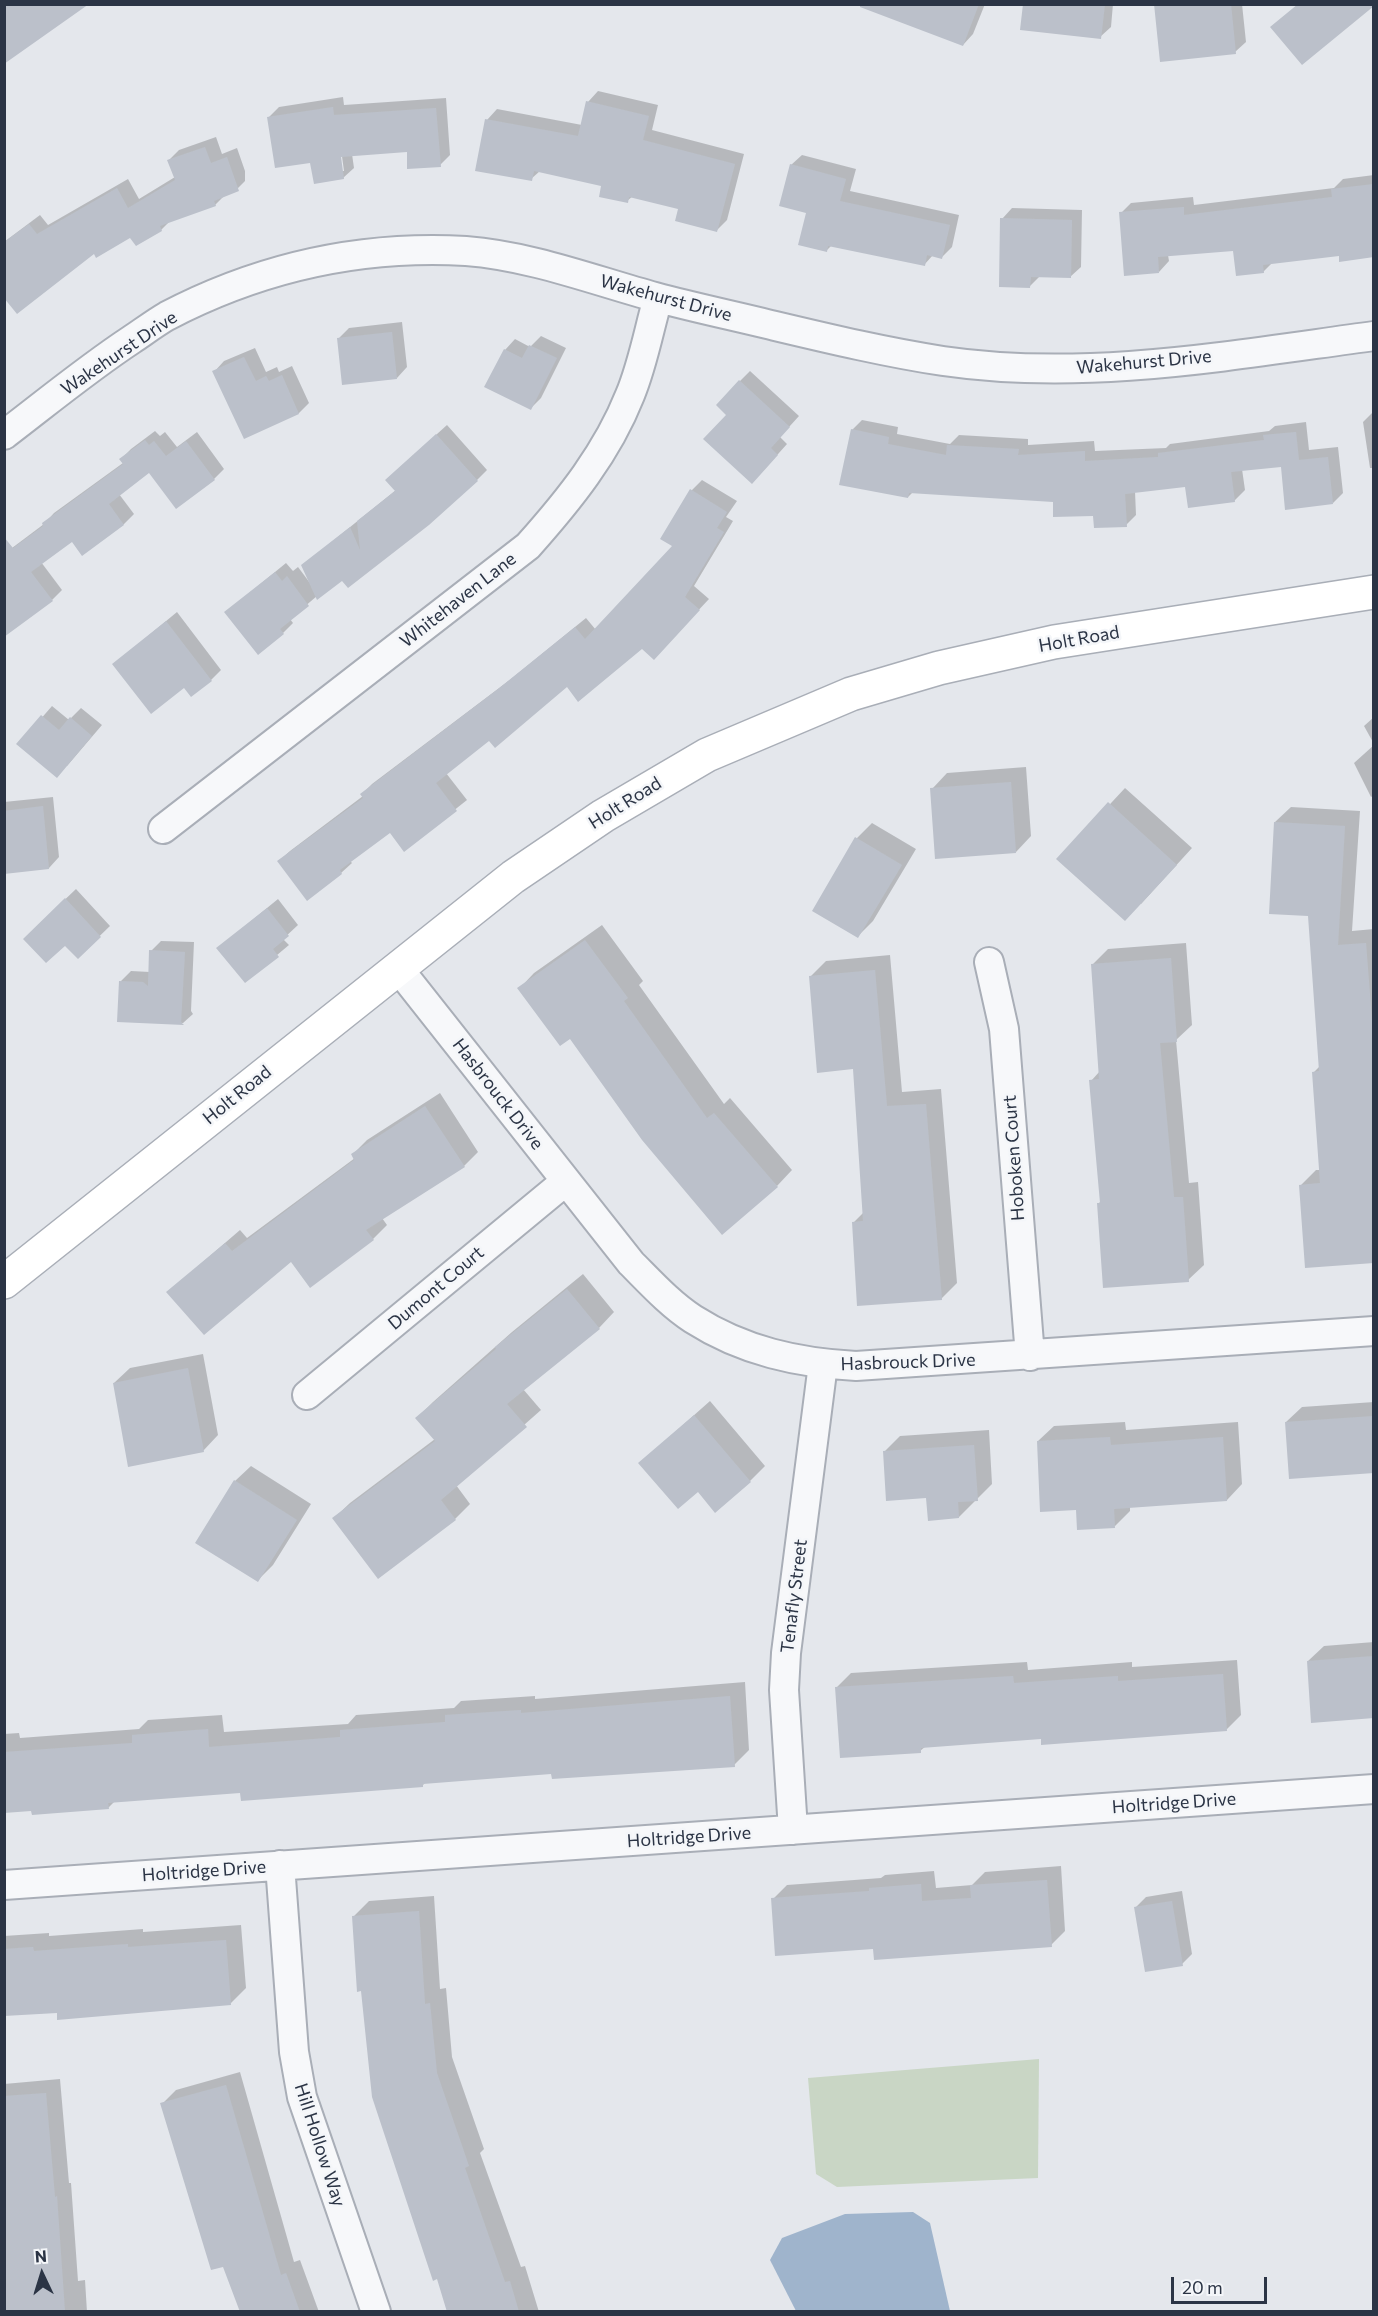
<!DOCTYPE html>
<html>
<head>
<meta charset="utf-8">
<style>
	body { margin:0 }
	#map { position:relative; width:1378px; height:2316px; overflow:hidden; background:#e4e7ec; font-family:Commissioner,sans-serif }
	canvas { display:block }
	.frame { position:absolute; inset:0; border:6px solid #2b3445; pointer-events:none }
	.north { position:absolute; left:12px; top:2244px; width:60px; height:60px; -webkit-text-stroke:4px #f4f6f9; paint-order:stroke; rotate:356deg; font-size:16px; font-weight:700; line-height:24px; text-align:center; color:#2b3445 }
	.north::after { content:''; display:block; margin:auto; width:21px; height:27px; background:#2b3445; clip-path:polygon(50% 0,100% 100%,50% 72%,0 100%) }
	.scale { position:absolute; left:1171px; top:2277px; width:96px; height:27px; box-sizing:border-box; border:3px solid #2b3445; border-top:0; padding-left:8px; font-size:18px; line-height:21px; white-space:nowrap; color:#2b3445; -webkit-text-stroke:4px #f4f6f9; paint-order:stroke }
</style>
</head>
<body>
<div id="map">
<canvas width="1378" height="2316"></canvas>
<div class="frame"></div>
<div class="north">N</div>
<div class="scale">20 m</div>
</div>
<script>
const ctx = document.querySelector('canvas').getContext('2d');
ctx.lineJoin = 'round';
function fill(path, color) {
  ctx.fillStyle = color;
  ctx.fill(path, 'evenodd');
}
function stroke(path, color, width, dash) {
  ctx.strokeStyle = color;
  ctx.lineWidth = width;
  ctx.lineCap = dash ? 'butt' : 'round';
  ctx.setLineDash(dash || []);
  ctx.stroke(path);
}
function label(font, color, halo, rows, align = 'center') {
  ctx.font = font + ' Commissioner,sans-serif';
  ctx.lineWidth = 5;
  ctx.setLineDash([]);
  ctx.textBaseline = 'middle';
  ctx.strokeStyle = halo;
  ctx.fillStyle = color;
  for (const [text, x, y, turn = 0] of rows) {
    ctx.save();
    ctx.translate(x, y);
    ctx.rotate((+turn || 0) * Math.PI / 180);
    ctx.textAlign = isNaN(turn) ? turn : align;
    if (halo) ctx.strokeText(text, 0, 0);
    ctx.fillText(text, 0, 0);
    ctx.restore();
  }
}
const green = new Path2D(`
	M1039 2059 1038 2178 837 2187 816 2174 808 2078Z`);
const water = new Path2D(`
	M913 2212 930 2223 950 2311H796L770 2260 782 2238 845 2214Z`);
const shadow = new Path2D(`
	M900 4H985L973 34 963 45Z
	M1024 4H1113L1111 27 1100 37Z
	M1156 4H1242L1246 42 1235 52Z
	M598 91 658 105 652 130 744 154 727 220 717 230 679 207 633 196 627 201 603 185 540 171 531 179 487 120 497 109 582 125 588 102Z
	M343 97 344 105 446 98 450 155 440 165 408 151 352 154 354 168 343 178 312 161 269 117 279 107ZM341 149 344 171H341L338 150Z
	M216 137 222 154 237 148 245 171V181L235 191 225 195 215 205 170 221 161 230 131 236 95 252 4 242 40 215 48 225 128 179 139 199 175 177 169 160 179 150Z
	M802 155 856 169 850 191 959 215 952 247 942 257 933 255 924 265 832 245 826 251 808 212 791 165Z
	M1374 175V256L1340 254 1273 262 1263 272 1234 249 1168 255 1169 261 1159 272 1121 213 1131 203 1193 197 1194 205 1334 188 1343 179Z
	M1012 208 1082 210 1081 267 1070 277 1040 276 1030 286 1002 219Z
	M402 322 407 367 397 378 339 338 349 328Z
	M541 336 566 348 541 398 531 408 505 350 515 339 530 347Z
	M255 348 266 372 277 367 279 372 292 366 309 403 299 413 244 437 214 372 224 361Z
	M750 371 799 416 780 437 787 444 762 472 728 415 740 381Z
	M1374 411V468H1370L1363 422Z
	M862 420 898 427 897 434 950 444 959 435 1028 439V445L1094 441 1095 451 1166 448 1170 444 1269 431 1275 426 1306 422 1309 450 1338 447 1343 493 1333 503 1282 465 1242 469 1245 490 1234 501 1187 485 1135 491 1136 515 1126 525 1054 501 913 492 908 497 852 430Z
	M447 425 487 470 477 480 317 596 290 619 293 623 283 633 226 612 286 563 293 571 298 567 310 583 303 565 396 490 397 470Z
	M155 431 160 436 165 432 177 447 197 432 224 469 214 479 149 471 119 494 134 514 124 524 82 554 72 539 41 562 62 590 52 600 4 554 44 524 54 513 123 463 121 459 131 449Z
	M702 480 737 501 726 517 733 521 694 586 709 599 664 647H642L567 685 490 739 446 773 467 800 404 850 390 831 350 861 352 863 341 873 279 861 290 851 363 796 362 794 372 784 511 679 586 618 596 630 674 545 692 490Z
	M177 612 221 670 211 680 184 686 114 664Z
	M52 706 69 720 81 708 102 725 67 766 19 744Z
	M1374 717V744L1364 726Z
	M1374 745V795L1371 797 1354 763Z
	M1026 767 1031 836 1016 852 932 789 947 773Z
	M1125 788 1192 848 1141 904 1059 859Z
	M53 797 59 857 49 868 4 872V802Z
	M1291 807 1360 811 1352 931 1374 929V1262L1301 1185 1316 1170H1321L1314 1072 1320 1066 1310 914 1275 822Z
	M872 823 916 849 873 921 858 936 857 838Z
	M76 889 110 926 78 957 65 944 35 928Z
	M278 899 298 925 283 939 289 945 246 981 218 948Z
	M602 925 643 981 639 985 724 1104 730 1098 792 1170 777 1186 570 1037 519 989 534 973Z
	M161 941 194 942 191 1011 193 1014 183 1023 119 1020 121 981 131 971 150 972 151 951Z
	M1186 943 1192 1025 1176 1040 1189 1183 1198 1182 1204 1265 1188 1280 1099 1203 1101 1201 1091 1081 1100 1071 1093 964 1108 949Z
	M890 955 902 1092 941 1089 957 1283 941 1299 853 1223 864 1212 854 1068 810 977 826 961Z
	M440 1093 478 1152 464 1166 382 1218 387 1225 373 1239 168 1292 240 1230 247 1238 355 1158 353 1154 367 1140Z
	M583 1274 614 1312 599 1328 523 1389 541 1410 456 1485 470 1504 455 1519 334 1518 350 1503 435 1439 417 1418 433 1402 512 1332Z
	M203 1354 218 1435 203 1451 114 1383 130 1368Z
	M710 1401 765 1466 750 1481 698 1490 640 1463Z
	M1374 1402V1472L1286 1422 1302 1407Z
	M1125 1422 1126 1430 1238 1422 1242 1484 1227 1500 1130 1506V1511L1115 1526 1077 1509 1038 1441 1054 1426Z
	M989 1430 992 1484 959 1517 928 1496 884 1452 900 1436Z
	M251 1466 311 1504 273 1565 258 1580 235 1481Z
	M1374 1642V1717L1308 1661 1324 1646Z
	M1237 1660 1241 1715 1226 1730 1042 1738 926 1746 920 1751 837 1687 851 1673 1027 1662 1028 1670 1132 1662V1667Z
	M745 1682 749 1750 734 1765 553 1772 426 1782 422 1786 241 1792 115 1801 108 1808 4 1811V1734L19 1733 20 1738 139 1729 148 1720 222 1715 224 1732 348 1724 356 1715 454 1708 461 1701 535 1696V1699Z
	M1061 1866 1065 1931 1051 1945 773 1899 787 1885 881 1878 885 1875 934 1871 936 1888 972 1885 985 1872Z
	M1182 1891 1192 1954 1182 1964 1136 1907 1146 1897Z
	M434 1896 440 1989 446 1988 452 2057 484 2149 480 2153 521 2267 525 2266 539 2312H448L354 1916 369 1901Z
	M241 1925 246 1988 230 2004 4 2015V1936L49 1933V1936L143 1929V1932Z
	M240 2072 294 2262 300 2260 319 2312H241L162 2104 176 2090Z
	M60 2079 69 2183H71L78 2281 85 2280 87 2312H4V2084Z`);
const building = new Path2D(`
	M4 4H89L4 64Z
	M860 4H979L963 46 860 7Z
	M1023 4H1105L1101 39 1020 30Z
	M1154 4H1231L1236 54 1160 62Z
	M1298 4H1374V6L1302 65 1270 27Z
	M586 101 649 116 643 140 735 164 717 232 675 221 678 209 629 197 628 203 599 197 601 186 534 171 532 181 475 171 485 119 578 136Z
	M333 107 334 115 436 108 441 167 407 169V152L341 157 344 179 314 184 310 163 275 168 267 117Z
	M205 147 211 163 227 157 239 191 214 201 216 206 160 226 162 231 136 246 130 238 96 258 94 254 17 314 4 298V242L29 224 37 234 117 188 128 208 175 180 167 160Z
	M790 164 846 179 840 201 950 225 942 259 927 255 925 266 828 246 827 252 798 245 806 213 779 206Z
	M1374 184V257L1339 262V256L1263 265 1264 273 1236 276 1233 251 1158 257 1159 273 1124 276 1119 212 1184 207V215L1332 197 1331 189Z
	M1000 218 1072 220 1071 278 1031 277 1030 288 999 287Z
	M392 332 397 379 342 385 337 338Z
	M529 345 557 358 531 410 484 387 504 349 522 358Z
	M244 357 256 381 266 376 269 381 282 375 299 414 244 439 212 371Z
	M739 380 790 427 771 448 778 455 752 484 703 439 726 415 716 405Z
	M851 429 889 437 888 444 946 455 947 445 1019 449 1018 455 1085 451V461L1158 457V453L1264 440 1263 435 1296 432 1299 460 1328 457 1333 504 1285 510 1281 467 1231 472 1235 502 1188 508 1185 487 1125 494 1127 527 1094 528 1093 516 1053 517V502L909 493 908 498 839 485Z
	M436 434 478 481 429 525 348 588 342 581 317 600 301 565 350 527 360 550 357 521 395 491 385 480Z
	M145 440 149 445 154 441 166 456 186 441 215 480 176 509 149 473 109 504 124 525 82 556 72 542 31 572 53 601 4 637V537L13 548 43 526 42 523 123 464 119 459Z
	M690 489 727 512 717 528 724 532 685 597 700 610 654 660 642 649 578 702 567 687 495 748 489 741 436 783 457 811 404 852 390 833 340 870 342 874 307 901 277 861 363 798 360 794 498 689 575 627 585 639 672 546 660 539Z
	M275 572 282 581 287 576 309 606 280 629 284 634 258 655 224 612Z
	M166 621 212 681 191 697 184 688 151 714 112 664Z
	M41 715 59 730 70 717 92 736 57 778 16 744Z
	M1011 782 1016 853 935 859 930 788Z
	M1108 802 1177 865 1125 921 1056 859Z
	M43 806 49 869 4 874V811Z
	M1274 822 1345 826 1338 945 1366 943 1374 1047V1263L1305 1268 1299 1185 1320 1183 1312 1072 1319 1071 1308 916 1269 914Z
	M855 837 902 865 858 938 812 911Z
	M65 898 101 937 78 959 65 946 46 963 23 939Z
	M267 908 289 936 273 949 279 957 245 983 216 948Z
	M585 940 628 998 624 1001 707 1118 714 1113 778 1187 722 1235 642 1140 570 1039 560 1046 517 988Z
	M149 950 185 952 181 1022 184 1025 117 1022 119 981 143 982 148 986Z
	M1171 958 1177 1042 1160 1043 1174 1197H1183L1189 1282 1103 1288 1097 1203H1100L1089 1080 1099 1079 1091 964Z
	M875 970 887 1106 926 1104 942 1300 857 1306 852 1222 863 1221 853 1069 817 1073 809 976Z
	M425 1106 465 1167 366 1230 374 1240 310 1288 291 1262 204 1335 166 1292 225 1243 232 1251 354 1160 351 1154Z
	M567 1289 600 1329 507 1404 527 1427 441 1500 456 1520 378 1579 332 1518 435 1441 415 1418 496 1349 495 1347Z
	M188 1368 204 1452 128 1467 113 1383Z
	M694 1415 751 1482 715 1513 698 1492 678 1509 638 1463Z
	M1374 1416V1473L1289 1479 1285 1422Z
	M1110 1437 1111 1445 1223 1437 1227 1501 1114 1509 1115 1528 1077 1530 1076 1510 1040 1512 1037 1441Z
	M974 1445 978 1501 958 1502 959 1518 928 1521 926 1498 886 1501 883 1451Z
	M234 1480 297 1520 258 1582 195 1543Z
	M1374 1656V1718L1311 1723 1307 1661Z
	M1223 1674 1227 1731 1041 1745V1739L921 1748V1753L840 1758 835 1687 1013 1676 1014 1683 1118 1676V1681Z
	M730 1696 735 1767 552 1779 551 1774 423 1784V1787L241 1801 240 1793 108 1803 109 1809 32 1815 31 1811 4 1813V1752L132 1743V1735L208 1729 209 1747 340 1737V1730L445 1722V1715L521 1710V1713Z
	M1047 1880 1052 1947 874 1960 873 1949 775 1956 771 1898 869 1891V1888L921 1884 922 1901 971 1898 970 1885Z
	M1172 1901 1183 1966 1145 1972 1134 1907Z
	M419 1911 425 2004 430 2003 437 2073 469 2166 465 2168 505 2282 510 2281 519 2312H447L437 2279 433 2281 372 2097 361 1991 357 1992 352 1916Z
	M226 1940 231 2005 57 2020V2013L4 2016V1949L33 1947 34 1951 128 1944V1947Z
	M226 2085 281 2275 286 2273 300 2312H240L223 2267 211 2270 160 2103Z
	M46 2093 55 2197 57 2196 65 2312H4V2096Z`);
const street = new Path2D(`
	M4 435C46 403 87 369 131 340 143 332 155 323 167 316 261 267 360 245 466 251 531 256 593 280 655 297 692 307 730 315 767 324 826 338 884 352 943 361 1086 382 1232 355 1374 336
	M163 829 528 546C569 500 607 453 630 395 643 364 649 329 658 298
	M989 962 1004 1029 1030 1356
	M398 968 631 1263C651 1283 670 1304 693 1319 743 1351 798 1363 856 1366L1374 1331
	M307 1395 566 1181
	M793 1830 784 1690 786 1653 823 1364
	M280 1865 294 2052 302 2097 376 2312
	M4 1885 1374 1789`);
const secondary = new Path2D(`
	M4 1282 513 877 603 816 707 755 851 694 939 668 1054 642 1374 592`);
const streetNames = [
	["Wakehurst Drive",666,298,15],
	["Wakehurst Drive",119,353,-34],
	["Wakehurst Drive",1144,362,-5],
	["Whitehaven Lane",458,600,-38],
	["Holt Road",1079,639,-10],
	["Holt Road",625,803,-32],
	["Hasbrouck Drive",498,1094,52],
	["Holt Road",237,1095,-39],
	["Hoboken Court",1014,1158,-94],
	["Dumont Court",436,1288,-40],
	["Hasbrouck Drive",908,1362,-2],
	["Tenafly Street",794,1596,-83],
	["Holtridge Drive",1174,1803,-4],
	["Holtridge Drive",689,1837,-4],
	["Holtridge Drive",204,1871,-4],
	["Hill Hollow Way",320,2145,72]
];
fill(green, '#c9d6c5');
fill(water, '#9fb4cc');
fill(shadow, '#0003');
fill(building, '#bbc0ca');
stroke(street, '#a9aeb7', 32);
stroke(secondary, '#a9aeb7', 36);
stroke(street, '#f7f8fa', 28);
stroke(secondary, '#fff', 33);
label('18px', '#2b3445', '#f4f6f9', streetNames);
</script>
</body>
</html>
